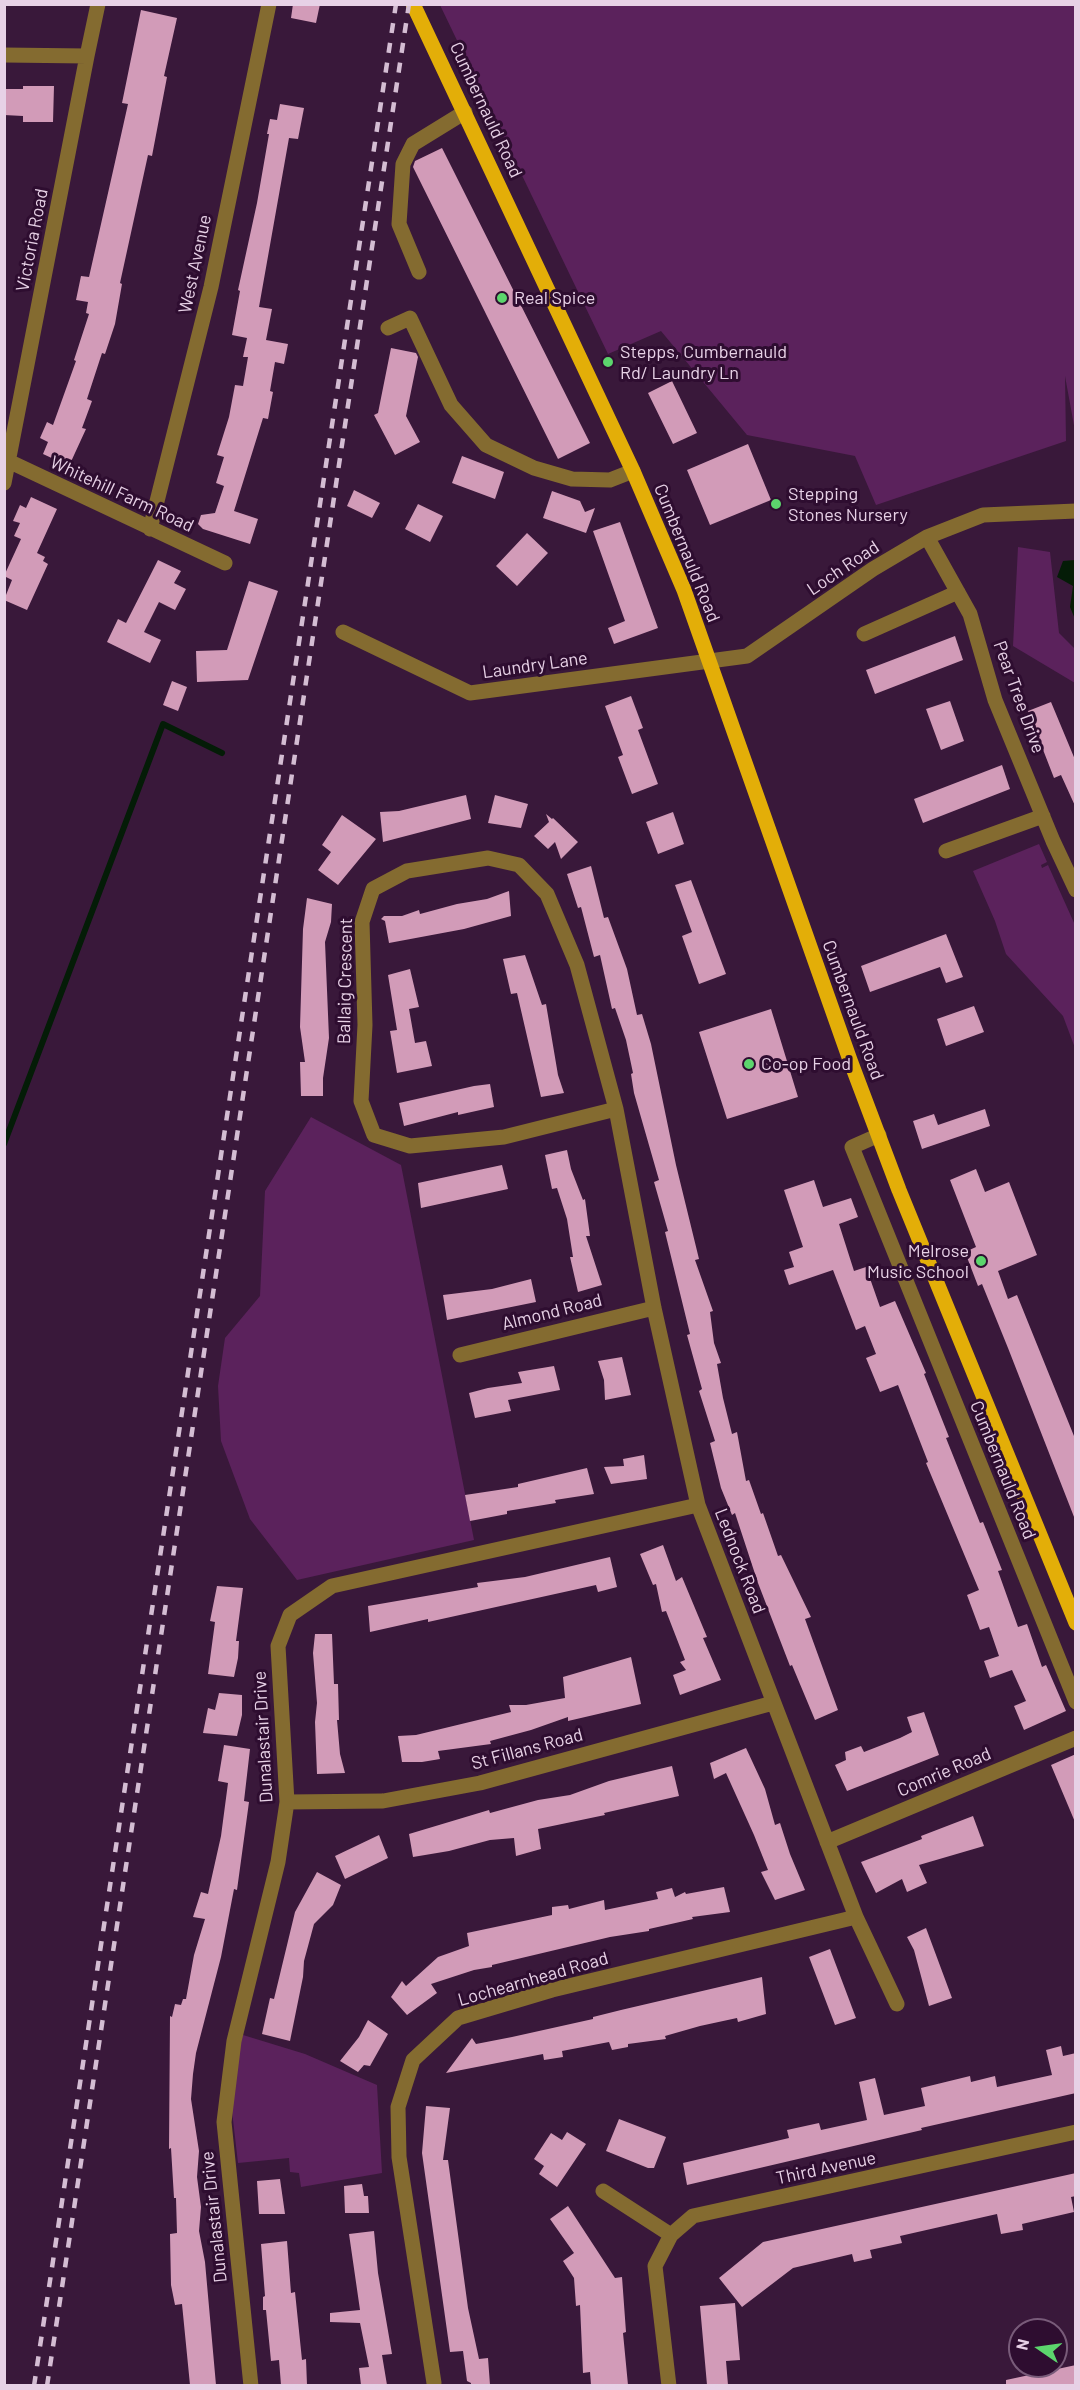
<!DOCTYPE html>
<html>
<head>
<meta charset="utf-8">
<style>
	body { margin:0 }
	#map { position:relative; width:1080px; height:2390px; overflow:hidden; background:#39183a; font-family:Barlow,sans-serif }
	canvas { display:block }
	.frame { position:absolute; inset:0; border:6px solid #e7d1e6; pointer-events:none }
	.north { position:absolute; left:1008px; top:2318px; width:60px; height:60px; box-sizing:border-box; background:#2e0d30; border:2px solid #785b79; border-radius:50%; rotate:283deg; font-size:16px; font-weight:700; line-height:24px; text-align:center; color:#e7d1e6 }
	.north::after { content:''; display:block; margin:auto; width:21px; height:27px; background:#5cd56d; clip-path:polygon(50% 0,100% 100%,50% 72%,0 100%) }
</style>
</head>
<body>
<div id="map">
<canvas width="1080" height="2390"></canvas>
<div class="frame"></div>
<div class="north">N</div>
</div>
<script>
const ctx = document.querySelector('canvas').getContext('2d');
ctx.lineJoin = 'round';
function fill(path, color) {
  ctx.fillStyle = color;
  ctx.fill(path, 'evenodd');
}
function stroke(path, color, width, dash) {
  ctx.strokeStyle = color;
  ctx.lineWidth = width;
  ctx.lineCap = dash ? 'butt' : 'round';
  ctx.setLineDash(dash || []);
  ctx.stroke(path);
}
function label(font, color, halo, rows, align = 'center') {
  ctx.font = font + ' Barlow,sans-serif';
  ctx.lineWidth = 6;
  ctx.setLineDash([]);
  ctx.textBaseline = 'middle';
  ctx.strokeStyle = halo;
  ctx.fillStyle = color;
  for (const [text, x, y, turn = 0] of rows) {
    ctx.save();
    ctx.translate(x, y);
    ctx.rotate((+turn || 0) * Math.PI / 180);
    ctx.textAlign = isNaN(turn) ? turn : align;
    if (halo) ctx.strokeText(text, 0, 0);
    ctx.fillText(text, 0, 0);
    ctx.restore();
  }
}
const green = new Path2D(`
	M440 5H1075V431L1065 376 1066 441 876 505 855 456 747 435 661 331 608 354Z
	M1018 547 1050 552 1059 633 1075 649V683L1013 646Z
	M1039 844 1047 862 1041 865 1042 868 1048 865 1075 925V1060V1048L1063 1016 1006 954 995 921 973 871Z
	M311 1117 401 1165 474 1540 297 1580 250 1519 221 1441 218 1386 225 1338 260 1296 265 1191Z
	M243 2035 305 2054 377 2085 382 2173 301 2187 299 2173 290 2172 289 2158 238 2163 230 2094 232 2055Z`);
const water = new Path2D(`
	M1075 560H1076L1075 619 1070 607 1073 586 1057 577 1063 561Z`);
const stream = new Path2D(`
	M4 1144 163 724 222 753`);
const building = new Path2D(`
	M293 4H320L316 23 291 18Z
	M141 10 177 18 164 76 167 77 152 156 148 155 120 283 122 284 115 324 105 354 102 353 87 399 92 401 82 428 86 429 69 466 43 454 48 442 40 438 47 422 53 425 76 361 74 360 89 314 86 313 88 302 76 300 81 276 89 277 113 171 128 104 122 103Z
	M23 86H54L53 122H23V116L4 115V89H23Z
	M280 104 304 108 298 139 289 138 259 307 272 309 266 340 288 344 284 364 275 362 270 391 273 392 268 419 263 418 234 511 258 519 250 544 203 529 198 524 201 515 215 513 224 486 216 483 224 457 217 455 229 417 235 385 243 386 248 357H243L247 338 232 335 240 291 238 290 257 203 269 134H267L270 119 277 120Z
	M442 148 590 443 558 459 413 167 415 161Z
	M391 348 416 353 418 357 406 416 420 442 395 455 374 415 378 413Z
	M672 381 697 433 673 444 648 393Z
	M748 444 771 500 710 525 687 470Z
	M462 456 504 472 495 499 452 483Z
	M354 490 380 503 372 518 347 506Z
	M552 491 580 501 585 512 595 508 586 533 543 518Z
	M31 497 57 509 37 553 45 557 43 561 48 564 27 610 4 600 12 580 4 576 21 539 14 536 20 523 13 521 20 505 26 508Z
	M418 504 443 516 430 542 405 529Z
	M620 522 658 628 614 644 608 628 625 621 593 531Z
	M527 533 548 553 517 586 496 566Z
	M158 560 181 571 174 583 186 589 175 610 159 602 144 632 161 640 150 663 107 642 118 619 126 623Z
	M249 581 278 591 248 680 197 682 196 651 227 650Z
	M955 636 963 660 875 694 866 670Z
	M172 681 187 687 178 711 163 705Z
	M631 696 643 728 638 730 658 784 632 794 618 757 623 755 605 706Z
	M950 701 964 741 941 750 926 709Z
	M1051 702 1076 762V808L1061 775 1054 778 1028 711Z
	M1002 765 1010 789 923 823 914 799Z
	M466 795 471 819 383 842 380 812 399 811Z
	M495 795 528 804 521 828 488 823Z
	M673 812 684 844 658 854 646 822Z
	M546 814 552 819 553 818 578 842 561 859 555 842 548 849 534 836 549 822Z
	M342 815 376 839 338 885 318 870 331 852 322 845Z
	M591 866 604 918 608 917 627 969 637 1015 642 1014 651 1044 676 1165 699 1259 695 1260 713 1311 710 1312 714 1343 721 1363 717 1364 723 1398 732 1434 737 1432 746 1481 749 1480 761 1514 763 1513 778 1556 781 1555 811 1617 805 1619 838 1710 815 1720 792 1665 790 1666 758 1583 735 1513 732 1515 721 1488 710 1443 715 1441 699 1391 702 1389 687 1335 690 1334 665 1232 668 1231 654 1182 659 1180 634 1093 631 1074 633 1073 626 1040 615 1008 612 1009 600 955 594 957 581 907 578 908 567 874Z
	M691 880 726 974 699 984 682 936 692 932 675 885Z
	M509 891 511 916 464 929 389 943 385 921 381 919 384 916H402L419 910 420 914 457 904 487 899Z
	M307 898 332 904 331 922 325 942 329 1038 323 1078V1096H301L300 1062H305L300 1027 303 929Z
	M946 934 963 977 946 983 940 967 870 992 861 966Z
	M525 955 542 1005 546 1004 558 1075 564 1093 541 1097 517 993 511 994 503 959Z
	M410 969 419 1007 409 1009 415 1043 426 1041 432 1066 397 1073 390 1031 397 1030 388 975Z
	M974 1006 984 1032 946 1046 937 1019Z
	M771 1009 798 1097 727 1119 699 1032Z
	M490 1084 494 1107 458 1115V1112L404 1126 399 1103 474 1086Z
	M985 1109 990 1126 922 1149 913 1121 934 1114 938 1125Z
	M567 1150 571 1169 583 1200 585 1199 590 1236H586L602 1285 578 1292 570 1257H573L567 1219 557 1188 552 1189 545 1155Z
	M502 1165 508 1189 421 1208 418 1183Z
	M976 1169 985 1192 1009 1182 1037 1255 998 1271 1008 1299 1017 1295 1076 1441V1522L1008 1348 982 1284 978 1286 965 1252 976 1247 950 1180Z
	M814 1180 823 1207 851 1198 858 1217 839 1224 854 1271 866 1267 880 1307 895 1301 926 1373 924 1374 949 1437 946 1438 980 1523 983 1522 1002 1570 998 1571 1018 1627 1027 1624 1042 1667 1046 1665 1066 1711 1024 1730 1014 1706 1026 1701 1012 1670 990 1678 984 1661 999 1656 989 1627 980 1630 967 1595 979 1590 926 1463 928 1462 898 1385 880 1392 866 1358 876 1354 865 1326 856 1330 833 1270 789 1285 784 1270 794 1267 789 1252 803 1247 784 1190Z
	M531 1279 536 1302 447 1320 443 1295 492 1289Z
	M622 1357 631 1395 605 1400 604 1380 598 1361Z
	M554 1366 560 1390 508 1400 511 1411 475 1418 469 1393 488 1388 522 1383 518 1372Z
	M644 1455 647 1479 611 1484 604 1467 624 1466 623 1459Z
	M587 1468 594 1494 555 1500 556 1503 507 1511V1514L470 1521 465 1495 518 1487V1484Z
	M663 1545 676 1581 682 1577 707 1637 703 1638 721 1680 680 1695 673 1675 686 1670 680 1662 685 1660 666 1611 662 1612 656 1584 653 1585 640 1554Z
	M610 1557 617 1587 598 1592 596 1585 428 1622V1619L370 1632 368 1606 478 1587 477 1583 525 1577Z
	M217 1586 243 1588 236 1641H239L238 1658 234 1677 208 1674 215 1622 210 1621Z
	M315 1634H332L334 1684H338L339 1720H337L340 1754 345 1773 317 1774 315 1722 317 1703 313 1653Z
	M631 1657 641 1704 568 1721V1717L531 1730 490 1741 491 1744 438 1751 440 1759 422 1762H402L398 1736 416 1735 511 1712 509 1705H526L565 1698 563 1677Z
	M219 1693 242 1695V1715L237 1736 203 1733 208 1708 215 1710Z
	M924 1712 939 1755 847 1791 835 1765 846 1760 845 1752 861 1746 864 1752 900 1738 912 1732 907 1717Z
	M224 1745 250 1749 244 1801 249 1802 237 1890 234 1889 221 1957 196 2053 193 2074 191 2099 199 2151 197 2177 201 2207 199 2231 205 2262 216 2385H190L182 2304 175 2305 171 2285 170 2234 177 2233 176 2198H174L171 2148 169 2149 170 2016 172 2017 175 2004 181 2005 183 1999H186L194 1955 205 1919 193 1917 201 1892 208 1894 221 1836 228 1783 218 1781Z
	M746 1748 765 1789 775 1825 780 1823 790 1854 805 1890 775 1900 761 1872 768 1870 754 1835 726 1773 714 1779 710 1763Z
	M1076 1754V1822H1075L1051 1765Z
	M672 1766 679 1796 604 1813 605 1815 538 1829 541 1849 516 1856 514 1838 490 1840 449 1851 413 1857 409 1834 489 1810 490 1813 538 1800 570 1795 609 1781Z
	M973 1816 984 1846 919 1865 927 1883 907 1892 902 1879 876 1893 861 1862 922 1839 921 1836Z
	M379 1835 388 1858 345 1879 335 1856Z
	M317 1872 341 1885 333 1905 314 1924 304 1961 303 1977 290 2041 262 2034 270 1998 274 1999 295 1912Z
	M724 1887 730 1912 692 1917 693 1919 649 1929V1931L610 1937 492 1965V1967L474 1970 431 1984 437 1993 407 2015 391 1997 402 1981 406 1986 438 1957 469 1946 467 1933 552 1915V1907L568 1905 569 1909 604 1900 605 1910 658 1899 656 1892 672 1888 675 1897 685 1892 686 1894Z
	M926 1928 952 1998 929 2006 914 1950 907 1937Z
	M830 1949 856 2018 835 2025 809 1957Z
	M762 1977 766 2014 738 2022 737 2018 700 2026 665 2036 666 2039 628 2044V2047L612 2050 609 2042 562 2051 563 2057 544 2060 543 2054 446 2073 472 2038 476 2044 512 2037 593 2019V2017L621 2010Z
	M368 2020 388 2034 370 2066 364 2065 358 2072 340 2061 359 2037Z
	M1061 2046 1063 2056 1076 2053V2093L921 2128 922 2130 687 2185 683 2163 789 2138 787 2130 819 2123 821 2130 867 2120 859 2082 875 2078 884 2115 925 2106 921 2088 970 2076 971 2082 995 2076 997 2087 1052 2075 1046 2050Z
	M426 2106 450 2108 443 2160H448L468 2308 479 2359 488 2358 490 2385H471V2383L467 2381 463 2351 450 2352 422 2153Z
	M619 2119 666 2137 654 2168H648L606 2151Z
	M567 2132 586 2144 557 2187 539 2174 544 2166 534 2159 551 2133 562 2140Z
	M1076 2173V2196L1071 2197 1074 2212 1022 2224 1023 2230 1001 2234 997 2214 900 2236 902 2243 870 2250 872 2258 854 2262 852 2254 793 2268 742 2307 719 2278 763 2242Z
	M280 2179 285 2214H259L257 2181Z
	M362 2184 364 2196H368L369 2213H345L344 2186Z
	M568 2206 615 2278 622 2277 626 2332 623 2333 628 2385H591L590 2372 583 2373 580 2305 576 2306 574 2278 563 2261 574 2253 550 2219Z
	M374 2231 378 2273 392 2354 382 2355 387 2385H361L359 2368 369 2367 360 2323 330 2322V2313L360 2310 349 2234Z
	M287 2241 291 2293 295 2292 302 2360 306 2359 307 2385H281L279 2360 271 2361 266 2310H263V2297L265 2296 261 2244Z
	M735 2303 740 2360 726 2361 728 2385H707L700 2306Z
	M1076 2365V2385H1006V2380Z`);
const minor = new Path2D(`
	M4 55 87 56
	M419 272 399 224 403 164 413 144 465 112
	M388 328 410 318 451 405 486 445 534 468 572 479 610 480 633 471
	M4 459 225 563
	M4 483 87 56 98 4
	M150 529 211 287 269 4
	M927 537 970 614 995 700 1053 841 1076 890
	M343 632 470 693 747 656 873 569 927 537 983 515 1076 511
	M864 634 958 592
	M946 851 1043 816
	M616 1109 504 1137 410 1146 374 1135 361 1101 365 1025 362 922 373 889 407 871 488 858 519 865 547 894 577 965 616 1109 654 1308 698 1505 856 1917 897 2004
	M879 1135 852 1147 1076 1702
	M460 1355 654 1308
	M287 1802 383 1801 480 1783 773 1703
	M827 1842 1076 1738
	M603 2191 671 2235 693 2216 1076 2132
	M434 2383 399 2157 398 2107 413 2060 458 2018 552 1990 856 1917
	M251 2386 224 2122 234 2041 278 1862 287 1802 278 1646 290 1615 332 1586 698 1505
	M669 2386 655 2266 671 2235`);
const major = new Path2D(`
	M413 4 633 471 684 590 850 1060 899 1190 1076 1623`);
const rail = new Path2D(`
	M34 2386 396 4
	M47 2386 409 4`);
const markers = [
	[502,298,6,"#5cd56d"],
	[608,362,6,"#5cd56d"],
	[776,504,6,"#5cd56d"],
	[749,1064,6,"#5cd56d"],
	[981,1261,6,"#5cd56d"]
];
const streetNames = [
	["Cumbernauld Road",486,110,65],
	["Victoria Road",32,240,-79],
	["West Avenue",195,264,-78],
	["Whitehill Farm Road",122,494,25],
	["Cumbernauld Road",687,553,68],
	["Loch Road",843,568,-34],
	["Laundry Lane",535,665,-8],
	["Pear Tree Drive",1019,697,70],
	["Ballaig Crescent",345,981,-89],
	["Cumbernauld Road",853,1010,70],
	["Almond Road",552,1312,-14],
	["Cumbernauld Road",1003,1470,68],
	["Lednock Road",740,1561,69],
	["Dunalastair Drive",263,1737,-93],
	["St Fillans Road",527,1749,-15],
	["Comrie Road",944,1772,-23],
	["Lochearnhead Road",533,1979,-16],
	["Third Avenue",826,2168,-12],
	["Dunalastair Drive",214,2217,-96]
];
const poiNames = [
	["Real Spice",514,298],
	["Stepps, Cumbernauld",620,352],
	["Rd/ Laundry Ln",620,373],
	["Stepping",788,494],
	["Stones Nursery",788,515],
	["Co-op Food",761,1064],
	["Melrose",969,1251,"right"],
	["Music School",969,1272,"right"]
];
fill(green, '#5b225c');
fill(water, '#041c07');
stroke(stream, '#041c07', 6);
fill(building, '#d29bb8');
stroke(minor, '#846b30', 15);
stroke(major, '#e3ae08', 15);
stroke(rail, '#d4bdd3', 4.5, [10, 10]);
for (const [x, y, r, color] of markers) {
  const dot = new Path2D();
  dot.arc(x, y, r, 0, 2 * Math.PI);
  ctx.fillStyle = color;
  ctx.fill(dot);
  stroke(dot, '#2e0d30', 2);
}
label('18px', '#e7d1e6', '#2e0d30', streetNames);
label('18px', '#e7d1e6', '#2e0d30', poiNames, 'left');
</script>
</body>
</html>
